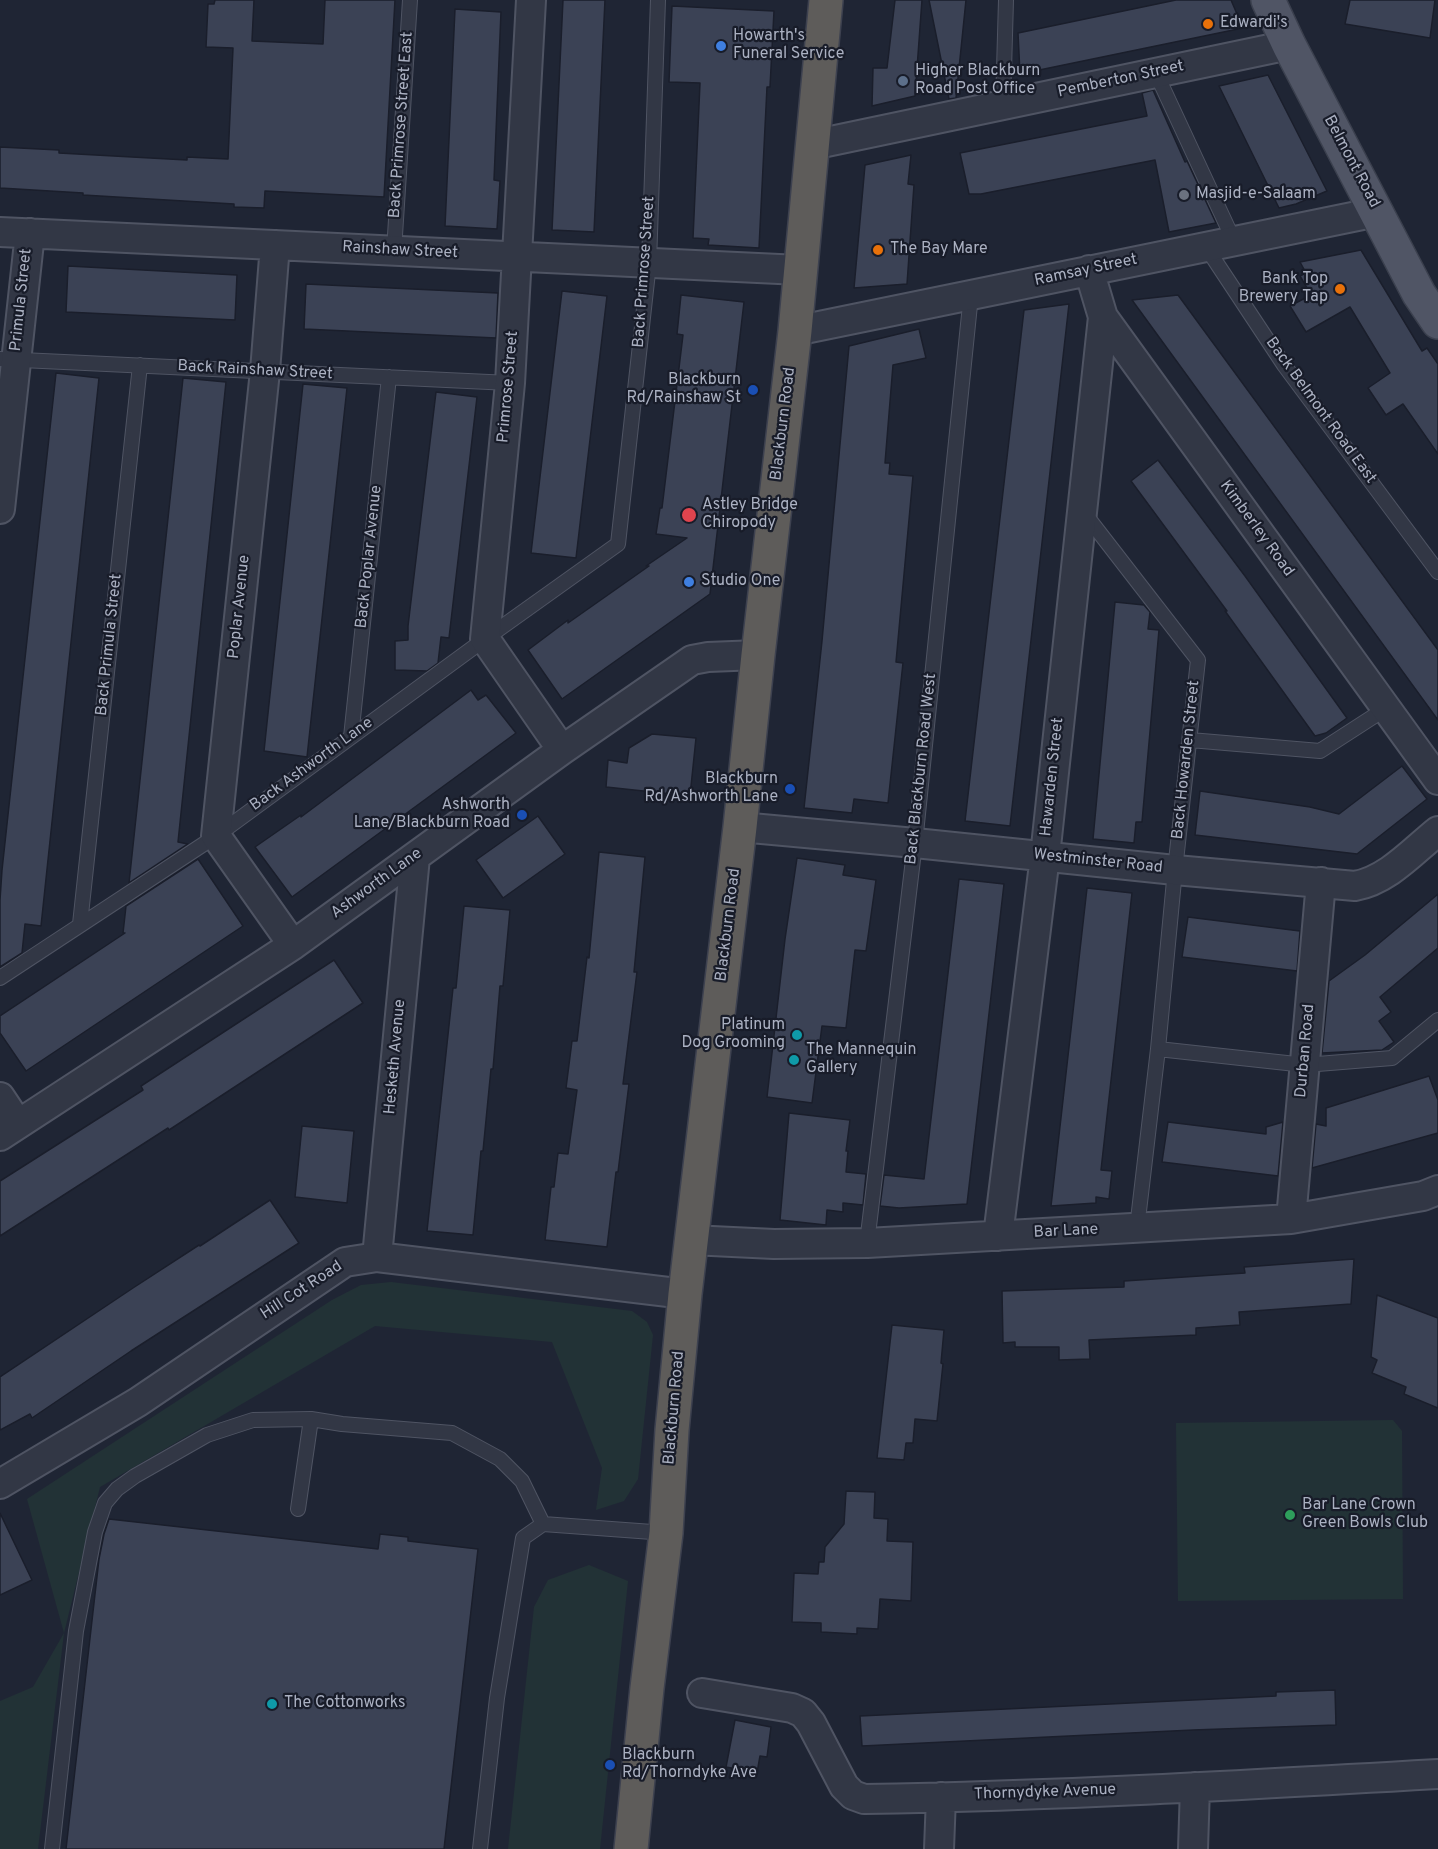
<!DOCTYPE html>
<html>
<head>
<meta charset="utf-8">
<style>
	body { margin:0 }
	canvas { display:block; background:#1f2534 }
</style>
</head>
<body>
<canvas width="1438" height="1849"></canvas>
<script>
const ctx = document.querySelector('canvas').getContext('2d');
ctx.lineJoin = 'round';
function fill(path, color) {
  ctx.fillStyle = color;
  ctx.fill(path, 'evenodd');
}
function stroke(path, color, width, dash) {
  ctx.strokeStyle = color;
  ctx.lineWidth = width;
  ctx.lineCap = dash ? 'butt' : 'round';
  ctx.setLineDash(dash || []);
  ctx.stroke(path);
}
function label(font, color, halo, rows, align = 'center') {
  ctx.font = font + ' Overpass,sans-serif';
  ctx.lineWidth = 4.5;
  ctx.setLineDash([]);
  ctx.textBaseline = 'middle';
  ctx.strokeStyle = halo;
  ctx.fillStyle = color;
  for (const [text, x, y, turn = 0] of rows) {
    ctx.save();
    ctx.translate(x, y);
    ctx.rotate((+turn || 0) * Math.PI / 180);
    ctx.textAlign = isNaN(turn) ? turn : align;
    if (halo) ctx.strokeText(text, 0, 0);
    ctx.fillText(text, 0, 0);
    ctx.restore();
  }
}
const green = new Path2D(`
	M391 1282 632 1311 647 1322 653 1335 638 1479 624 1501 596 1510 602 1468 552 1342 375 1326 100 1487 64 1633 38 1849H0V1701L33 1687 64 1633 27 1499 332 1300 361 1285Z
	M1393 1420 1402 1431 1403 1599 1178 1601 1176 1423Z
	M589 1565 628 1581 600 1849H508L534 1607 548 1580Z`);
const building = new Path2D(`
	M215 0H254L252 41 323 44 325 0H395L384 197 265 191 264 208 234 207V204L83 195V193L0 188V147L59 150V153L187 160V157L228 159 233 48 206 47 208 4H214Z
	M563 0H605L594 232 552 230Z
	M895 0H922L915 96 872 106 873 68H887Z
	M929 0H966L956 98 949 99Z
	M1176 0H1231L1243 28 1020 74 1018 33Z
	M1350 0H1435L1430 38 1345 24Z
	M672 6 774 11 770 87H767L759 248 708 245 709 239 693 238 700 83 669 82Z
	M455 9 501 12 494 180 500 181 497 229 445 226Z
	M1268 75 1327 191 1296 204 1279 208 1219 86Z
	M1153 90 1185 162 1187 161 1216 223 1169 232 1155 160 981 194H969L960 153 1147 116 1142 93Z
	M911 155 908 184 914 185 907 284 854 288 865 165Z
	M1361 250 1422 351 1427 348 1438 364V454L1403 404 1386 415 1368 388 1390 373 1350 307 1306 332 1290 306 1311 295 1300 276 1306 273 1300 262Z
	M68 266 237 275 235 320 66 312Z
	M306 284 498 293 496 338 304 329Z
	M562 291 607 296 576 558 531 553Z
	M681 295 744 302 710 594 562 699 528 650 568 620V623L649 566H646L687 538 656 534 660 508H662L683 335 677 334Z
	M1178 295 1438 650V720L1132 300Z
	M1069 304 1010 826 965 821 1024 310Z
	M919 329 926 358 893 365 885 463H890L889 474 913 476 896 662 903 663 888 803 854 799 852 813 804 808 822 641 849 346Z
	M56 373 99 378 41 926 25 924 22 953 0 967V900L2 870Z
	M183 378 226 382 178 842 188 844 129 883Z
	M303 384 347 388 307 757 264 751Z
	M436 392 477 397 449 638 441 637 438 663 427 671 395 670V641L408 640V626Z
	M1158 460 1245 576 1347 718 1326 733 1315 736 1225 611H1227L1131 481Z
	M1115 602 1144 605 1150 612 1148 629 1159 630 1142 822H1136L1134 843 1093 839Z
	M471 690 478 700 486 695 516 733 292 897 255 847 301 815V817Z
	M652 734 696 738 690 796 606 787 608 760 627 763 629 748Z
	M1402 766 1427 799 1357 854 1195 835 1200 791 1310 807 1339 814Z
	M538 816 565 854 503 898 476 860Z
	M599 852 645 857 634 972H637L623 1084H629L618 1172H616L607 1247 545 1240 551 1187H554L558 1153 568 1154 577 1090 566 1088 572 1041H577L587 957 589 958Z
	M797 858 845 865 843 875 876 880 866 951 855 950 846 1028 822 1026 812 1103 767 1097 785 939Z
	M198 859 243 926 26 1071 0 1033V1016L125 933H123L126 906Z
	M959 879 1004 884 967 1204 899 1208 880 1206 884 1175 924 1179Z
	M1087 888 1132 893 1101 1170 1112 1171 1109 1199 1096 1197V1203L1051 1206Z
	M1438 894V948L1380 997 1391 1012 1379 1021 1394 1042 1382 1050 1322 1053 1329 981 1365 955Z
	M464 906 510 910 503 986H500L493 1069H491L483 1151H481L473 1235 427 1231 453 988H456Z
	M1188 917 1300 931 1297 971 1182 957Z
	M334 960 363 1003 169 1130 168 1128 0 1236V1181L143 1090 141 1086Z
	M1429 1076 1438 1100V1133L1312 1168 1316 1124 1326 1126V1108Z
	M789 1113 850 1120 846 1151H848L846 1172 866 1174 863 1205 843 1203V1212L827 1210 826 1225 780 1220Z
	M1168 1122 1266 1134V1127L1283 1122 1278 1176 1162 1162Z
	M302 1126 354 1131 347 1203 295 1197Z
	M270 1200 299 1243 131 1351 32 1418 30 1414 0 1430V1377L133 1288 199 1245 200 1246Z
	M1354 1259 1351 1304 1239 1312 1240 1325 1196 1328V1335L1089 1340 1090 1359 1059 1360V1347H1015V1342L1003 1343 1002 1291 1124 1287V1281L1245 1273 1244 1267Z
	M1377 1295 1438 1318V1408L1404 1394 1406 1387 1372 1373 1377 1360 1371 1357Z
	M892 1325 944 1330 941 1363 943 1364 937 1421 915 1419 913 1443H906L904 1460 877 1458Z
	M846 1491 875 1492 874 1518 888 1519 887 1541 913 1542 911 1601 880 1599 878 1629 857 1628V1634L821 1632V1623L792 1622 794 1573 818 1574 819 1562H824L825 1547 844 1524Z
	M0 1513 32 1580 0 1595Z
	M109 1519 378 1549 380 1534 408 1537V1541L478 1549 444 1849H66L99 1559 104 1534Z
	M1335 1690 1336 1725 1193 1730 862 1746 860 1716 1276 1696V1692Z
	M735 1720 771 1727 767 1757 760 1756 757 1773 726 1767Z`);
const service = new Path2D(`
	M1156 73 1234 241
	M1003 105 1006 0
	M1206 247 1284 365 1438 572
	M394 251 410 0
	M0 359 510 383
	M1085 514 1198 660 1175 870 1158 1049 1137 1228
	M351 737 389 377
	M1190 740 1320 751 1385 709
	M80 924 140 365
	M0 978 216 836 485 639 618 544 649 263 658 0
	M1158 1049 1305 1065 1392 1058 1438 1020
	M867 1243 915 843 971 295
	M298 1509 311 1419 342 1424 452 1433 500 1459 522 1481 543 1524
	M52 1849 76 1631 95 1532 105 1503 117 1489 135 1476 207 1435 253 1420 311 1419
	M480 1849 497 1698 523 1538 543 1524 666 1533`);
const minor = new Path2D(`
	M531 0 510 383 485 639 562 750
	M812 145 1289 45
	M0 232 800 270
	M275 245 265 371 216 836 293 945
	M1089 270 1103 317 1438 780
	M795 331 1377 212
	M0 509 30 233
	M740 827 915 843 1175 870 1355 886C1388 880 1413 851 1438 831
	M0 1097 18 1124
	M0 1136 293 945 562 750 692 660 708 657 758 655
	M1291 1219 1321 882
	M998 1236 1045 856 1103 317
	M691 1240 774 1244 867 1243 1291 1219 1423 1196 1438 1190
	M377 1257 415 857
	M0 1484 138 1402 345 1262 377 1257 685 1294
	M702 1693 792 1708 803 1713 811 1723 844 1786 853 1795 864 1799C1055 1796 1247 1785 1438 1774
	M939 1849 941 1797
	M1193 1849 1195 1787`);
const primary = new Path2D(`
	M1268 0 1289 45 1419 294 1438 322`);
const trunk = new Path2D(`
	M631 1849 647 1688 666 1533 672 1430 685 1294 740 827 758 655 795 331 826 0`);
const markers = [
	[1208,24,6,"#e8710a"],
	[721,46,6,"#3f7fe0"],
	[903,81,6,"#5c6f8a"],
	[1184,195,6,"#6b7280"],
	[878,250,6,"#e8710a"],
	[1340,289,6,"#e8710a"],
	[753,390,6,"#1a4fb4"],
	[689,515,8,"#e0444e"],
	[689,582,6,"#3f7fe0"],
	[790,789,6,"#1a4fb4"],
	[522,815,6,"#1a4fb4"],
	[797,1035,6,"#0f9aa8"],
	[794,1060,6,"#0f9aa8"],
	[1290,1515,6,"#2e9e5b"],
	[272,1704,6,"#0f9aa8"],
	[610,1765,6,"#1a4fb4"]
];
const poiNames = [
	["Edwardi's",1220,24],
	["Howarth's",733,37],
	["Funeral Service",733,55],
	["Higher Blackburn",915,72],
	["Road Post Office",915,90],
	["Masjid-e-Salaam",1196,195],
	["The Bay Mare",890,250],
	["Bank Top",1328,280,"right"],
	["Brewery Tap",1328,298,"right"],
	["Blackburn",741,381,"right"],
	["Rd/Rainshaw St",741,399,"right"],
	["Astley Bridge",702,506],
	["Chiropody",702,524],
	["Studio One",701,582],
	["Blackburn",778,780,"right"],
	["Rd/Ashworth Lane",778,798,"right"],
	["Ashworth",510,806,"right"],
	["Lane/Blackburn Road",510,824,"right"],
	["Platinum",785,1026,"right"],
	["Dog Grooming",785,1044,"right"],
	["The Mannequin",806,1051],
	["Gallery",806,1069],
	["Bar Lane Crown",1302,1506],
	["Green Bowls Club",1302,1524],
	["The Cottonworks",284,1704],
	["Blackburn",622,1756],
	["Rd/Thorndyke Ave",622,1774]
];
const streetNames = [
	["Pemberton Street",1121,80,-12],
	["Back Primrose Street East",402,125,-86],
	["Belmont Road",1351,162,62],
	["Rainshaw Street",400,251,3],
	["Ramsay Street",1086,271,-12],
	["Back Primrose Street",645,272,-86],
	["Primula Street",22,300,-84],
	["Back Rainshaw Street",255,371,3],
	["Primrose Street",509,387,-85],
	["Back Belmont Road East",1320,411,54],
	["Blackburn Road",784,424,-83],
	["Kimberley Road",1256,529,54],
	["Back Poplar Avenue",370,557,-84],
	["Poplar Avenue",240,607,-84],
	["Back Primula Street",110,645,-84],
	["Back Howarden Street",1187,760,-84],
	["Back Ashworth Lane",312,765,-36],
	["Back Blackburn Road West",922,769,-84],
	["Hawarden Street",1053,777,-84],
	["Westminster Road",1098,862,6],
	["Ashworth Lane",377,884,-36],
	["Blackburn Road",729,925,-83],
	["Durban Road",1306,1051,-85],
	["Hesketh Avenue",396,1057,-85],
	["Bar Lane",1066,1232,-3],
	["Hill Cot Road",302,1291,-33],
	["Blackburn Road",675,1408,-85],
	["Thornydyke Avenue",1045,1793,-2]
];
fill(green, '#223236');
fill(building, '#3b4255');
stroke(building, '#1a1e2b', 1.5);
stroke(service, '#4f5463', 16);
stroke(minor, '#4f5463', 32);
stroke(primary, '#3b404e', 36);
stroke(trunk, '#3d414f', 36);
stroke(service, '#323745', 14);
stroke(minor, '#323745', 28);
stroke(primary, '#505565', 33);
stroke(trunk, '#5e5c5a', 33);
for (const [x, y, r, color] of markers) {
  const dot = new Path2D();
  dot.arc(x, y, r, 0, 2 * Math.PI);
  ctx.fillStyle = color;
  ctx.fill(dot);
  stroke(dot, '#181c29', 2);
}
label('16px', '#abb1c2', '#181c29', poiNames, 'left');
label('16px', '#abb1c2', '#181c29', streetNames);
</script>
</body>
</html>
